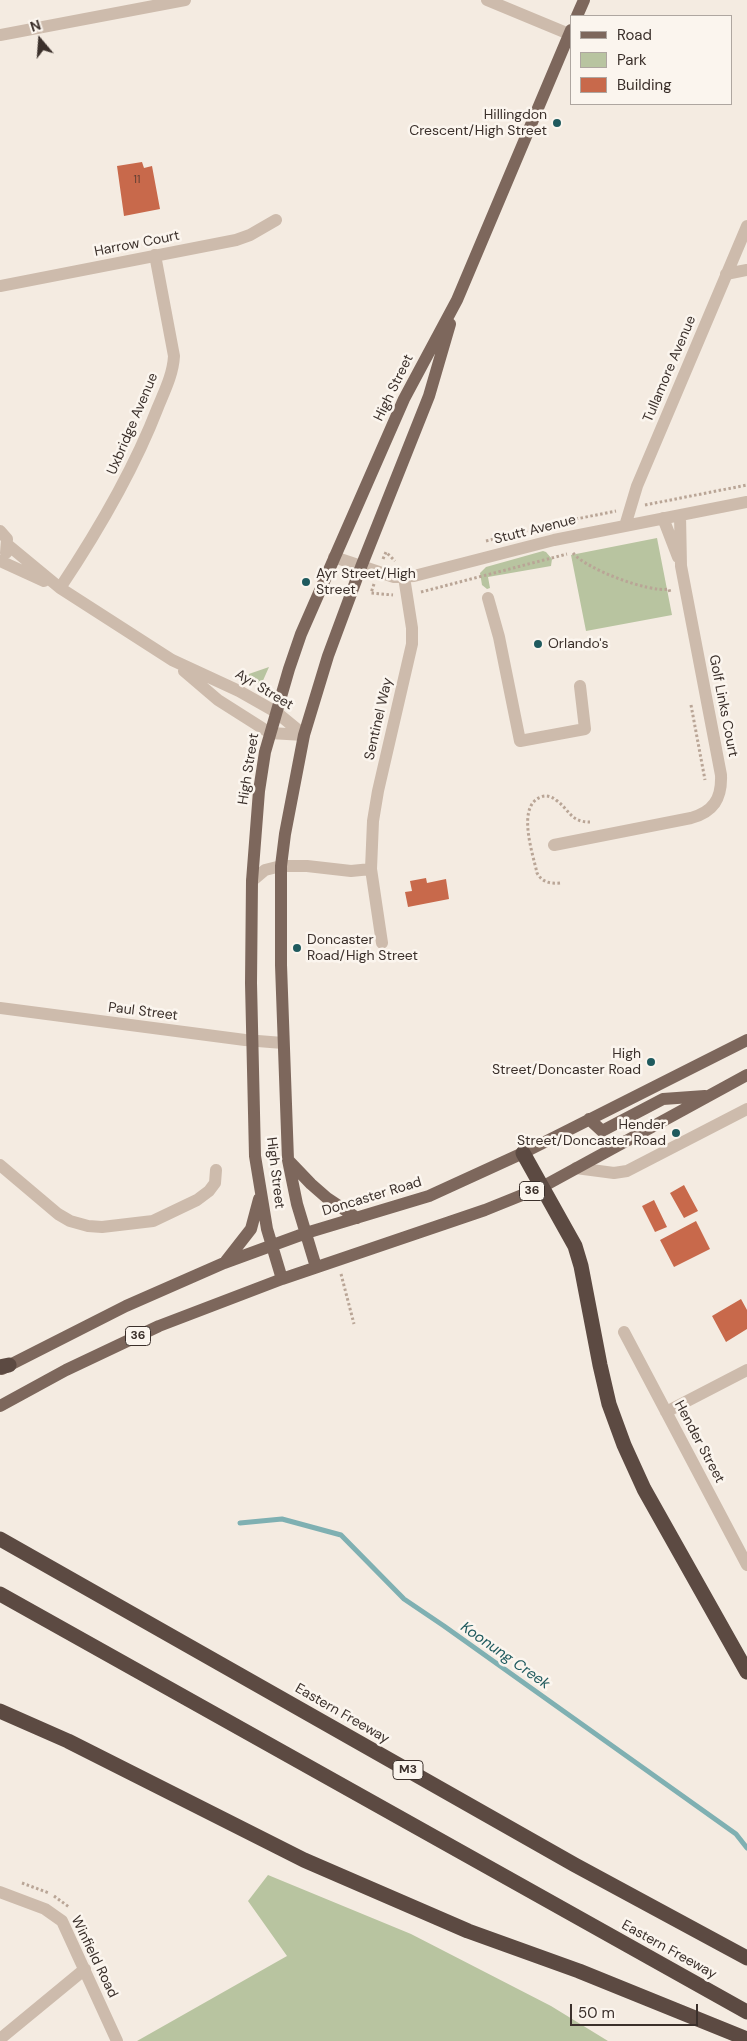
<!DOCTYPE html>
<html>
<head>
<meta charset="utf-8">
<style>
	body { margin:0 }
	#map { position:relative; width:747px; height:2041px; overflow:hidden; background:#f4ebe1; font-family:"DM Sans",sans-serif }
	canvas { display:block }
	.legend { position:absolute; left:570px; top:15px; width:162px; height:90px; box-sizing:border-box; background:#fbf5ee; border:1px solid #aea6a0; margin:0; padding:6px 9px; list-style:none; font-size:15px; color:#3b302b }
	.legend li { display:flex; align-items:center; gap:10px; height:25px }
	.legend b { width:25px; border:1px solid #aea6a0 }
	.north { position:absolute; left:15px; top:15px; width:50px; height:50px; -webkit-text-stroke:4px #fbf5ee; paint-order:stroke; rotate:342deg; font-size:14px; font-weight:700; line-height:20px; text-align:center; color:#3b302b }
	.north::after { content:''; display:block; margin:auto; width:18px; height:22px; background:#3b302b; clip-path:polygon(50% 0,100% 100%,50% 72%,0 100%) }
	.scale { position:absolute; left:570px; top:2004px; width:128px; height:22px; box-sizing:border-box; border:2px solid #3b302b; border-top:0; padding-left:6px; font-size:15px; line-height:18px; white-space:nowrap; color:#3b302b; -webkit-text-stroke:4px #fbf5ee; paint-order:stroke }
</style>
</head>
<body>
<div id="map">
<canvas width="747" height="2041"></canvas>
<ul class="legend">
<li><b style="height:6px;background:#7d675c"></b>Road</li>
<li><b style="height:14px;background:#b8c4a0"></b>Park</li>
<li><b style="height:14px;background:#c8694b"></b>Building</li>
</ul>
<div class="north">N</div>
<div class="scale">50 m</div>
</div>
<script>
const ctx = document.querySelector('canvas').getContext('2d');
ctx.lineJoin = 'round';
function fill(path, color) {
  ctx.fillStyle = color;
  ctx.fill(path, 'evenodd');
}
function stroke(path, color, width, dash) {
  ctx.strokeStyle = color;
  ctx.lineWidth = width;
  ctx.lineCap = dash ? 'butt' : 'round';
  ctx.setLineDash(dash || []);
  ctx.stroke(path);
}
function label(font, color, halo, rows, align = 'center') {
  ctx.font = font + ' "DM Sans",sans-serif';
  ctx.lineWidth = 5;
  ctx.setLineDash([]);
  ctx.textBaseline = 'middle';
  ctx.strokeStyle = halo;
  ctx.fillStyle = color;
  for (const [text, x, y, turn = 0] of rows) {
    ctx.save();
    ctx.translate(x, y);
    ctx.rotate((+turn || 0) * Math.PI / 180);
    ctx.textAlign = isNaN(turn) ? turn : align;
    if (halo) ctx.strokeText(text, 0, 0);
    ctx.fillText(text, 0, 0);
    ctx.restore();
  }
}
const green = new Path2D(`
	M657 538 672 615 586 631 571 555Z
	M543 551 546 552 552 559 551 566 488 577 490 588 487 589 482 585 480 573 486 567Z
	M269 667 261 685 243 676Z
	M268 1875 411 1934 551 2006 608 2041H137L287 1956 248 1901Z`);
const stream = new Path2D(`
	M240 1523 282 1519 341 1535 404 1599 444 1626 736 1834 747 1848`);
const building = new Path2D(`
	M142 162 144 168 152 166 160 209 124 216 117 166Z
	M426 878 427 883 446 879 449 899 408 907 405 892 412 891 410 881Z
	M684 1185 698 1211 684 1218 670 1193Z
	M654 1200 667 1227 655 1232 642 1206Z
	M696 1221 710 1249 674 1267 660 1240Z
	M741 1299 747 1310V1329L726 1342 712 1316Z`);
const path = new Path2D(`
	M645 505 747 485
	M556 523 616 511
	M486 541 548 525
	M573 553C586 569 649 593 669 589L670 593
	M383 559 386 552 395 561
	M374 584 371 593 393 595
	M421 592 567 554
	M691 705 705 780
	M560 883C550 884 542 882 537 873 533 854 516 806 541 797 546 795 551 796 556 800 570 810 570 822 590 822
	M341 1274 354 1324
	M22 1883 49 1893
	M54 1896 69 1907`);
const minor = new Path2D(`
	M487 0 569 34
	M0 35 185 0
	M726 274 747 270
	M0 286 236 240 250 235 276 220
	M663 518 678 557
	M625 526 637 486 747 226
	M0 531 7 539 6 553
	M8 545 60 588 172 660 239 691 276 712 304 735
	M334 557 394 577 414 576 554 540 747 502
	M0 561 44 581
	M60 588C98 531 133 472 158 407 165 390 173 374 174 356L155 255
	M488 598 499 637 520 741 585 729 580 686
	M184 671 218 700 270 733 304 735
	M554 845 691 818C713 812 722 799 721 775L681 566 680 515
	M252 881 265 870 281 866H307L351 871 371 869
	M382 943 371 869 373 821 378 791 412 644V628L404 577
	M0 1008 245 1040 283 1043
	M0 1165 58 1214 70 1221 88 1226 102 1227 153 1221 197 1200 209 1191 215 1183 216 1170
	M576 1168 614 1173 627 1171 747 1109
	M624 1332 747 1565
	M666 1412 747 1370
	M0 1892 45 1909 62 1921 117 2041
	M0 2039 85 1969`);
const major = new Path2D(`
	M577 16 584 0
	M589 1119 602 1131 663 1099 705 1096
	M288 1160 311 1184 327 1198 357 1218
	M226 1261 251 1229 259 1199
	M316 1267 297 1204 288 1160 281 965V866L285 834 304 735 328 656 361 567 429 396 450 324
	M282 1279 267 1229 255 1156 251 983 252 881 259 791 265 752 289 669 301 634 404 399 457 300 571 30
	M2 1369 126 1306 224 1263 306 1233 429 1196 523 1153 747 1040
	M0 1406 66 1370 159 1326 282 1279 485 1210 542 1187 747 1075`);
const highway = new Path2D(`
	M523 1153 575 1246 581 1266 600 1365 609 1404 624 1445 644 1489 747 1672
	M0 1367 9 1365
	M0 1539 575 1865 747 1958
	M0 1594 747 2012
	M0 1711 68 1741 304 1860 468 1931 579 1971 747 2039`);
const markers = [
	[557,123,5,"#1f5a5e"],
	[306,582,5,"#1f5a5e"],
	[538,644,5,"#1f5a5e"],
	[297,948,5,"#1f5a5e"],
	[651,1062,5,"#1f5a5e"],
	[676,1133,5,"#1f5a5e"]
];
const numberNames = [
	["11",137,180]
];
const shields = [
	[532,1191,25],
	[138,1336,25],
	[408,1770,30]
];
const shieldNames = [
	["36",532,1191],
	["36",138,1336],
	["M3",408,1770]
];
const poiNames = [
	["Hillingdon",547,115],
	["Crescent/High Street",547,131],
	["Ayr Street/High",316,574,"left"],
	["Street",316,590,"left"],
	["Orlando's",548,644,"left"],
	["Doncaster",307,940,"left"],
	["Road/High Street",307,956,"left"],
	["High",641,1054],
	["Street/Doncaster Road",641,1070],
	["Hender",666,1125],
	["Street/Doncaster Road",666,1141]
];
const streetNames = [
	["Harrow Court",137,244,-11],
	["Tullamore Avenue",670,369,-67],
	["High Street",394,388,-64],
	["Uxbridge Avenue",133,424,-67],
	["Stutt Avenue",535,530,-14],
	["Ayr Street",264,690,31],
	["Golf Links Court",723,706,79],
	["Sentinel Way",379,719,-77],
	["High Street",249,769,-81],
	["Paul Street",143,1012,7],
	["High Street",275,1173,83],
	["Doncaster Road",372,1197,-17],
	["Hender Street",699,1442,62],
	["Eastern Freeway",342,1714,30],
	["Eastern Freeway",669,1950,29],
	["Winfield Road",94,1957,64]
];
const waterNames = [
	["Koonung Creek",505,1656,35]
];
fill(green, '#b8c4a0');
stroke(stream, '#7fb0b2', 5);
fill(building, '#c8694b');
stroke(path, '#b9a596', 3, [2.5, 2.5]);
stroke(minor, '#cdbbac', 12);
stroke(major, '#7d675c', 12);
stroke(highway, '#5c4a42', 15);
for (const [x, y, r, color] of markers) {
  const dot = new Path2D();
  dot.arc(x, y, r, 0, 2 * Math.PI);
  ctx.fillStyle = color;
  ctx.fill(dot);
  stroke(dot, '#fbf5ee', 2);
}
label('11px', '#5e3e33', null, numberNames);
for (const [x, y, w] of shields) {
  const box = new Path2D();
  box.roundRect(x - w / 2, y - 9.5, w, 19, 4);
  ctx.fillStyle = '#fbf5ee';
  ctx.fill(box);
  stroke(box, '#3b302b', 1);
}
label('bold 12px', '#3b302b', null, shieldNames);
label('14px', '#3b302b', '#fbf5ee', poiNames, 'right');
label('14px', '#3b302b', '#fbf5ee', streetNames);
label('italic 15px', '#1f5a5e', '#fbf5ee', waterNames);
</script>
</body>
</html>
